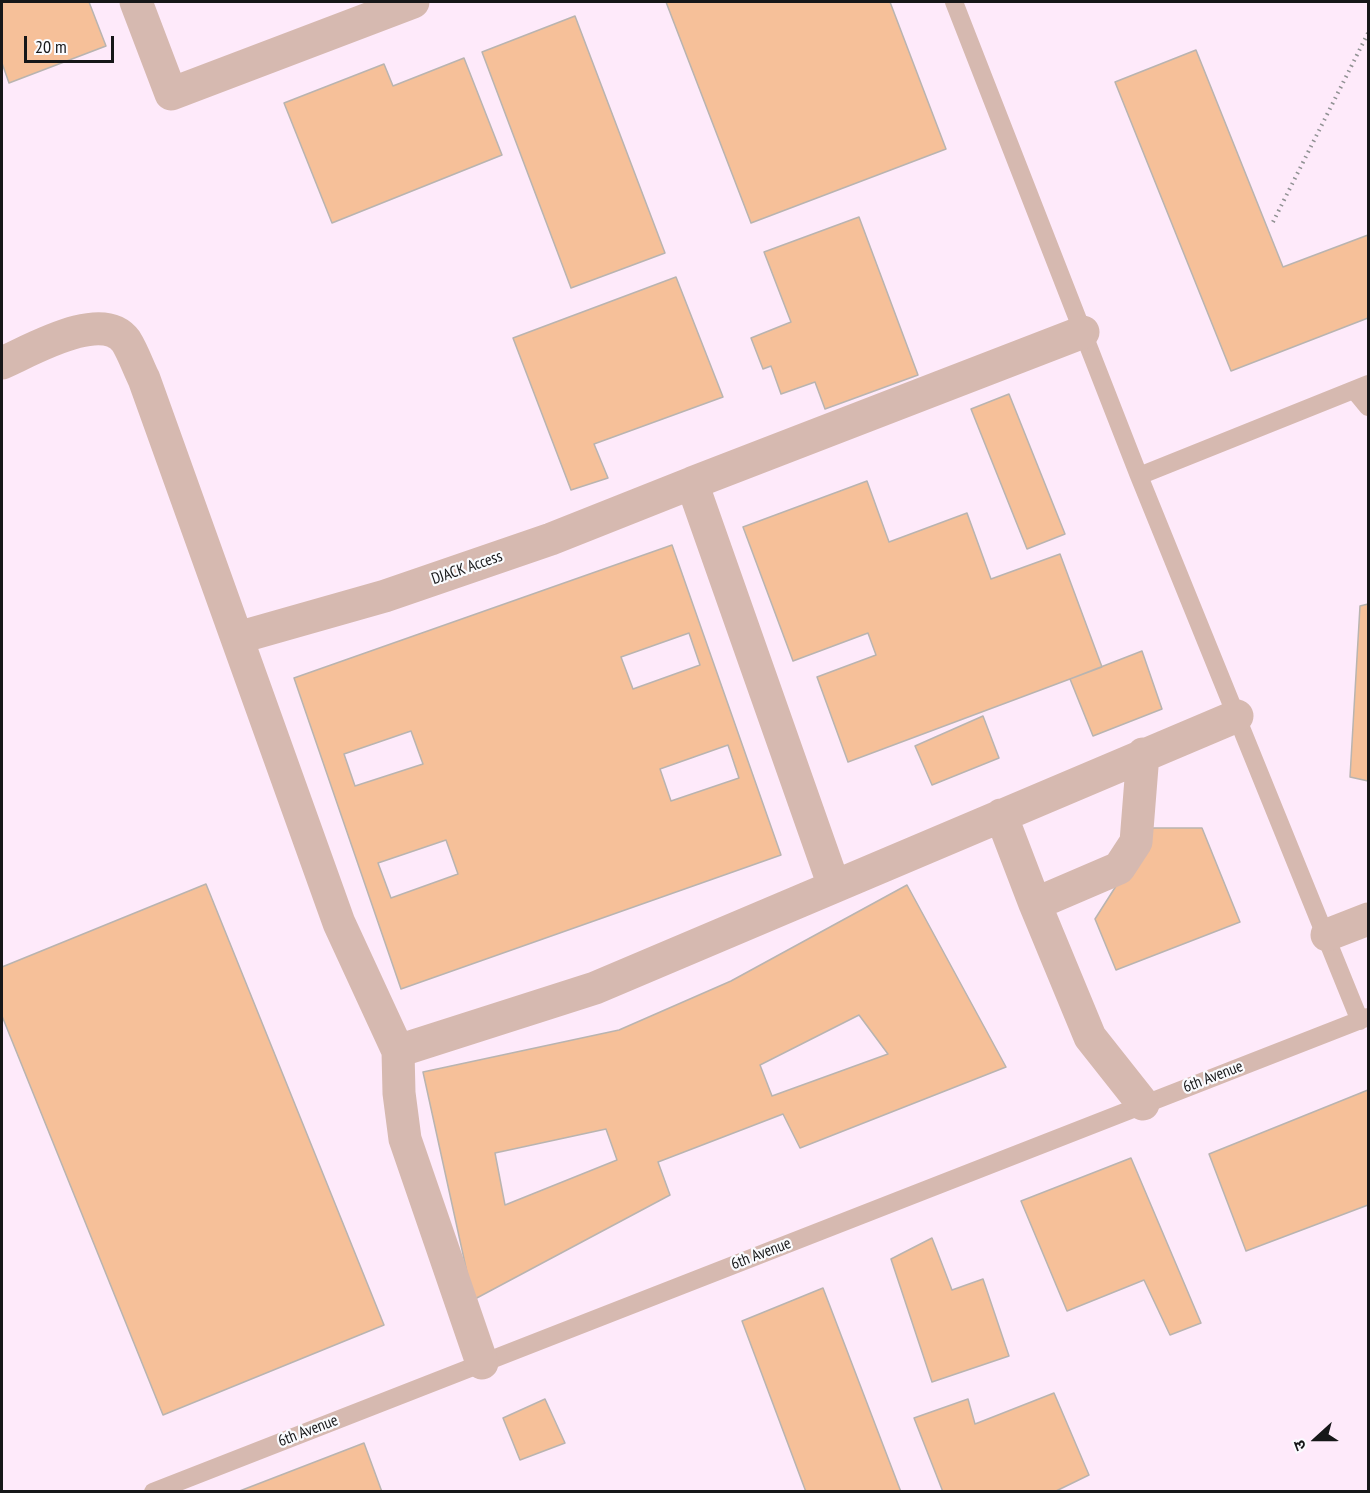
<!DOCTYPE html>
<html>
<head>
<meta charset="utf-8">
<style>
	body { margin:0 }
	#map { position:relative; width:1370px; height:1493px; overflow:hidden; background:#fafbfe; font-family:"PT Sans Narrow","Noto Sans Devanagari",sans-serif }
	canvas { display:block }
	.frame { position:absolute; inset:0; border:3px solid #161718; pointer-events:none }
	.north { position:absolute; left:1286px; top:1409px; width:60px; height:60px; -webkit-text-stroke:4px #fafbfe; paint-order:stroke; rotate:249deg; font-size:16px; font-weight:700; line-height:24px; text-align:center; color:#161718 }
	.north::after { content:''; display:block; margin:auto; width:21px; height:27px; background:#161718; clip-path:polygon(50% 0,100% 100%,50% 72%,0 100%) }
	.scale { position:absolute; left:24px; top:36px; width:90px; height:27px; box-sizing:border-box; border:3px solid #161718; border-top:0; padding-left:8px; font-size:18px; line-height:21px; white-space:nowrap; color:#161718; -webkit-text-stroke:4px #fafbfe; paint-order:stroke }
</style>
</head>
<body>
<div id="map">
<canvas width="1370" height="1493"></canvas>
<div class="frame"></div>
<div class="north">उ</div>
<div class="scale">20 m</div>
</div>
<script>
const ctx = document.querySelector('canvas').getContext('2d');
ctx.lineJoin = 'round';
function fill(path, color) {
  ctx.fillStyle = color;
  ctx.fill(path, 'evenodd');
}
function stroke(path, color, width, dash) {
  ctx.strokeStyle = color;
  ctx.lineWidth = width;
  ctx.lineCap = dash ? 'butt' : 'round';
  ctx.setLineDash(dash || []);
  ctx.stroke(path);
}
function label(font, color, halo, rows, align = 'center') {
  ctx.font = font + ' "PT Sans Narrow",sans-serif';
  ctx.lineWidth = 4.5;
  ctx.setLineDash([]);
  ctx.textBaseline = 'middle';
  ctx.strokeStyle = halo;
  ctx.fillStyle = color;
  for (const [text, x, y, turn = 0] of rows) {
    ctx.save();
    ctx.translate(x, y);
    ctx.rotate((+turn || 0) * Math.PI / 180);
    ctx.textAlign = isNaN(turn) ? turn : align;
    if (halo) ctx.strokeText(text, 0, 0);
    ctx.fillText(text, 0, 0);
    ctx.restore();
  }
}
const education = new Path2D(`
	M2 2H1368V1491H2Z`);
const building = new Path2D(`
	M2 2H89L106 46 9 83 2 63Z
	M666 2H890L946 149 751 223Z
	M575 16 665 253 571 288 482 52Z
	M1196 50 1283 267 1368 235V318L1231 371 1115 82Z
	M464 58 502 155 332 223 284 103 384 64 393 86Z
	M859 217 918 375 825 409 815 382 781 394 771 366 763 369 751 338 791 322 764 252Z
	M676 277 723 397 594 444 608 478 571 490 513 338Z
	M1009 394 1065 534 1027 549 971 409Z
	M867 481 889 542 967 513 991 579 1060 554 1102 667 848 762 817 677 876 655 868 633 793 661 743 527Z
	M672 545 781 855 401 989 294 678ZM689 633 700 665 633 689 621 657ZM411 731 423 764 355 786 344 754ZM728 745 739 778 671 801 660 769ZM446 840 458 874 391 898 378 863Z
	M1368 604V781L1350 777 1360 606Z
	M1142 651 1162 709 1093 736 1070 679Z
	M983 716 999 758 932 785 915 746Z
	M1153 828H1202L1240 922 1116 970 1095 919Z
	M206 884 384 1325 163 1415 2 1016V967Z
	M907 885 1006 1067 800 1148 783 1114 658 1162 670 1195 473 1300 423 1072 619 1030 731 981ZM859 1015 888 1054 772 1096 760 1065ZM606 1129 617 1160 505 1205 495 1153Z
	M1368 1090V1205L1246 1251 1209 1154Z
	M1131 1158 1201 1323 1170 1335 1144 1280 1067 1311 1021 1201Z
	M932 1238 952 1290 983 1279 1009 1356 932 1382 891 1259Z
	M823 1288 901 1492H806L742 1321Z
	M1054 1393 1089 1475 1054 1492H943L914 1418 968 1399 975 1424Z
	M545 1399 565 1443 520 1460 503 1418Z
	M364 1443 382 1492H237Z`);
const path = new Path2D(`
	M1273 222 1368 33`);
const service = new Path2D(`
	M954 2 1139 476 1360 1021
	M1354 390 1368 407
	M1139 476 1368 384
	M153 1492 1368 1017`);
const minor = new Path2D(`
	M136 2 171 94 413 2
	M2 363C30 351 102 308 126 341 133 352 138 367 144 379L339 923 398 1051
	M237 638 385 596 551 539 692 483
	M1001 815 1035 904 1119 868 1136 842 1143 754
	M834 886 692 483 1083 332
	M1035 904 1090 1037 1143 1104
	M1327 935 1368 919
	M482 1363 405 1139 399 1093 398 1051 595 988 1237 716`);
const streetNames = [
	["DJACK Access",467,568,-19],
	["6th Avenue",1213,1077,-21],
	["6th Avenue",761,1254,-21],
	["6th Avenue",308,1431,-21]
];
fill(education, '#feeafa');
fill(building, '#f6c099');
stroke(building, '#b9b4b0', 1.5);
stroke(path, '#909193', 4, [1.5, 4.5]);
stroke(service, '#d6b9b0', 18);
stroke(minor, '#d6b9b0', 33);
label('16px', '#161718', '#fafbfe', streetNames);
</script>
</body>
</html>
